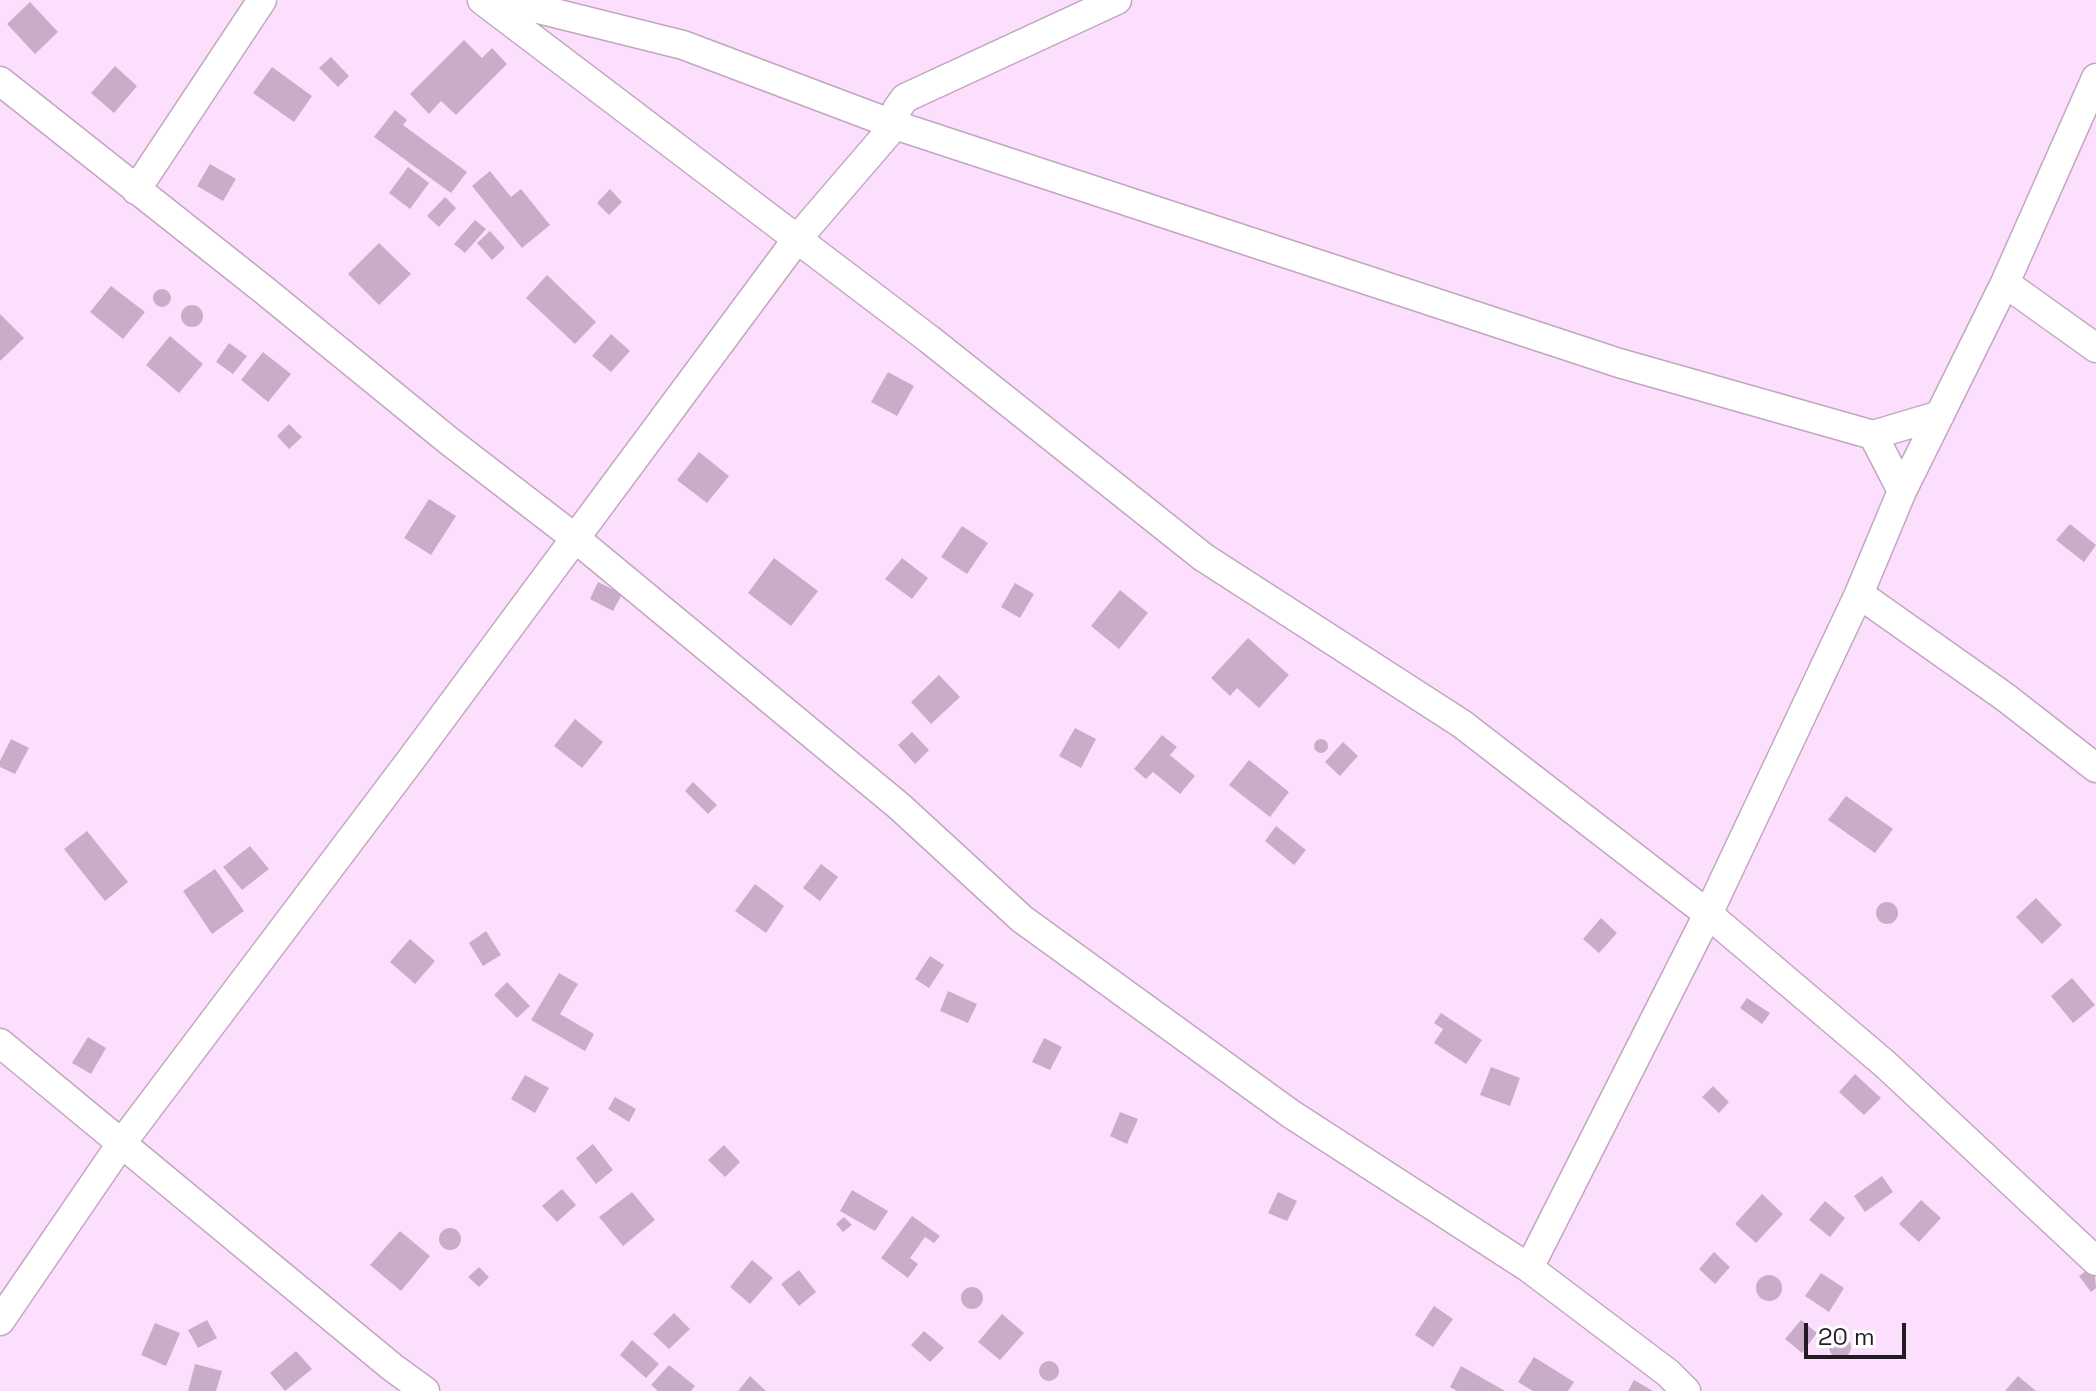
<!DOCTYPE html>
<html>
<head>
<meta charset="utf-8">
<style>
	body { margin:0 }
	#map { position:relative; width:2096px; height:1391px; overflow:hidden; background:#fcdffc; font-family:"Space Grotesk",sans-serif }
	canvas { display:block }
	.scale { position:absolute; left:1804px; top:1323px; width:102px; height:36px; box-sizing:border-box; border:4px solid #241a24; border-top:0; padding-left:10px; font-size:24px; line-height:28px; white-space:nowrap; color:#241a24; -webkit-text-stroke:6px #fff; paint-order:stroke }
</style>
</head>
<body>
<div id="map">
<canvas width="2096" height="1391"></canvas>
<div class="scale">20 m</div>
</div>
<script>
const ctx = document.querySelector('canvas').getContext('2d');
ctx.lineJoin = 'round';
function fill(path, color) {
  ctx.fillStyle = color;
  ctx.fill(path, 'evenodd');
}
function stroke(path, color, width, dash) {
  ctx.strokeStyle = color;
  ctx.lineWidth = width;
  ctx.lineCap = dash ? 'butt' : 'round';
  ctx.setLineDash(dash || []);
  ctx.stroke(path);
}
const building = new Path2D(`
	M30 2 58 32 35 54 7 24Z
	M464 40 482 58 492 48 507 64 456 115 441 101 429 114 410 94Z
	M331 57 349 76 338 87 319 68Z
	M115 66 137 86 114 113 91 93Z
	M272 67 312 96 294 122 253 93Z
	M395 110 407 120 403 125 467 172 451 193 374 137Z
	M210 164 236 179 223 201 197 186Z
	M408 167 429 183 410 209 389 193Z
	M490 171 511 197 521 189 550 225 522 248 472 186Z
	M610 189 622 202 609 215 597 203Z
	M445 197 456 208 439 227 427 216Z
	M475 220 486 229 465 253 454 244Z
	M490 231 505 248 492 260 477 243Z
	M379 243 411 274 379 305 348 274Z
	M547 275 596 322 575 344 526 298Z
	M111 286 145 312 123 339 90 312Z
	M153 298a9 9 0 1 1 18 0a9 9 0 1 1-18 0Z
	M181 316a11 11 0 1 1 22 0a11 11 0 1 1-22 0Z
	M0 314 24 338 0 361Z
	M611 334 630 351 611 372 592 356Z
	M170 336 203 364 179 393 146 365Z
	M229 343 247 356 233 374 216 362Z
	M263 352 291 374 268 402 241 380Z
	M888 372 914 386 897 416 871 402Z
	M289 424 302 437 289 449 277 436Z
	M699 452 729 476 707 503 677 480Z
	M429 499 456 516 431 555 404 538Z
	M2070 524 2096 545 2084 562 2056 540Z
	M962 526 988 543 967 574 941 557Z
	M774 558 818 591 791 626 748 593Z
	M902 558 928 578 912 599 885 579Z
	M598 582 622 594 613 611 590 599Z
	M1015 583 1034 594 1020 618 1001 607Z
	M1120 590 1148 613 1119 649 1091 626Z
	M1248 638 1289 675 1259 708 1237 688 1230 696 1211 678Z
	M939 675 960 697 931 724 911 702Z
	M575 719 603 742 582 768 554 746Z
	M1075 728 1096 739 1081 768 1059 756Z
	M912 732 929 750 915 764 898 745Z
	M1162 735 1177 747 1170 755 1195 776 1180 794 1153 772 1146 779 1134 769Z
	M11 739 29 748 15 774 0 767V761Z
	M1314 746a7 7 0 1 1 14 0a7 7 0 1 1-14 0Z
	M1343 742 1358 756 1340 776 1325 762Z
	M1249 760 1289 792 1270 817 1229 785Z
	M693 782 717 805 708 814 685 791Z
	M1846 796 1893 829 1875 853 1828 820Z
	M1276 826 1306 850 1294 865 1265 841Z
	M87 831 128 882 105 901 64 849Z
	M250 846 269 869 242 890 223 867Z
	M821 864 838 877 820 901 803 888Z
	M215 869 244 911 212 934 183 891Z
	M755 884 784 906 766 933 735 911Z
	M2036 898 2062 925 2042 944 2016 917Z
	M1876 913a11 11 0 1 1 22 0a11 11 0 1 1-22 0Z
	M1601 918 1617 933 1599 953 1583 939Z
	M486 931 501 955 483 966 469 943Z
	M410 939 435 961 415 984 390 962Z
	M930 956 944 965 929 988 915 979Z
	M559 973 578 984 560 1014 594 1034 585 1051 531 1020Z
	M2072 978 2095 1005 2073 1023 2051 996Z
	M507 982 530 1006 517 1018 494 995Z
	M948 991 977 1004 968 1023 940 1011Z
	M1747 998 1770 1013 1762 1024 1740 1008Z
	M1441 1013 1482 1040 1466 1064 1434 1043 1443 1029 1434 1023Z
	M88 1037 106 1048 91 1074 72 1063Z
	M1044 1038 1062 1047 1050 1070 1032 1062Z
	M1491 1067 1520 1078 1510 1106 1480 1095Z
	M1855 1074 1881 1098 1864 1115 1839 1092Z
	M525 1075 549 1088 535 1113 511 1099Z
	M1713 1086 1729 1102 1719 1113 1702 1097Z
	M615 1097 636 1109 629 1122 608 1109Z
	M1120 1112 1138 1119 1127 1144 1110 1136Z
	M593 1144 613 1170 596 1184 576 1158Z
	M724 1145 740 1162 725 1177 708 1160Z
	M1882 1176 1893 1192 1865 1212 1854 1196Z
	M562 1189 576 1205 557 1222 542 1206Z
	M852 1190 888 1211 875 1231 840 1211Z
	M632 1192 655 1220 623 1246 599 1217Z
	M1278 1192 1297 1201 1287 1221 1268 1213Z
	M1762 1194 1783 1214 1756 1243 1735 1224Z
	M1921 1200 1941 1218 1919 1242 1899 1224Z
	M1825 1201 1845 1218 1830 1237 1809 1220Z
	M912 1216 940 1236 934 1243 925 1237 910 1258 918 1264 908 1278 881 1258Z
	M844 1217 852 1225 843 1232 836 1224Z
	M439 1239a11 11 0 1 1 22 0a11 11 0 1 1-22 0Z
	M400 1231 430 1256 401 1291 370 1265Z
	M1714 1252 1730 1267 1715 1284 1699 1269Z
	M752 1260 773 1278 750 1304 730 1287Z
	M2094 1265 2096 1288 2091 1292 2079 1276Z
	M479 1267 489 1277 479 1287 468 1277Z
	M799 1270 816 1292 799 1306 781 1284Z
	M1821 1273 1844 1288 1829 1312 1805 1296Z
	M1756 1288a13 13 0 1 1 26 0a13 13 0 1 1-26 0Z
	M961 1298a11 11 0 1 1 22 0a11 11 0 1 1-22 0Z
	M1434 1306 1453 1319 1433 1347 1415 1335Z
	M674 1313 690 1329 669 1349 653 1334Z
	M1002 1314 1024 1333 1000 1360 978 1342Z
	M207 1320 217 1338 198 1348 188 1330Z
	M1801 1320 1817 1333 1802 1353 1785 1339Z
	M155 1323 180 1333 166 1366 141 1355Z
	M924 1331 944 1348 930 1362 911 1345Z
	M1829 1347a11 11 0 1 1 22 0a11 11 0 1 1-22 0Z
	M632 1340 659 1364 646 1378 620 1355Z
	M296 1351 312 1369 285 1391 270 1373Z
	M1534 1357 1574 1382 1568 1391H1533L1518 1382Z
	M1039 1371a10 10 0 1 1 20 0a10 10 0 1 1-20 0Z
	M195 1364 222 1371 216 1391H188Z
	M669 1365 695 1386 691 1391H658L651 1385Z
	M1461 1366 1505 1391H1457L1450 1387Z
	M750 1376 766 1391H738Z
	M2018 1376 2036 1391H2005Z
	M1634 1380 1653 1391H1628Z`);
const minor = new Path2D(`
	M482 0 929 339 1203 557 1462 724 1708 914 1885 1064 2096 1261
	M502 0 683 45 895 125 1619 363 1873 435 1940 415
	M0 81 264 290 449 441 575 538 899 806 1022 919 1291 1114 1529 1268 1668 1373 1686 1391
	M136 190 262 0
	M2005 283 2096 348
	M1873 435 1902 491
	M1859 594 2005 697 2096 768
	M0 1043 392 1367 425 1391
	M1529 1268 1708 914 1859 594 1902 491 2005 283 2096 78
	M0 1321 121 1144 410 761 797 239 895 125 897 109 905 98 1117 0`);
fill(building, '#c9adc8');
stroke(minor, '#c2a6c1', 31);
stroke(minor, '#fff', 28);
</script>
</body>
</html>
